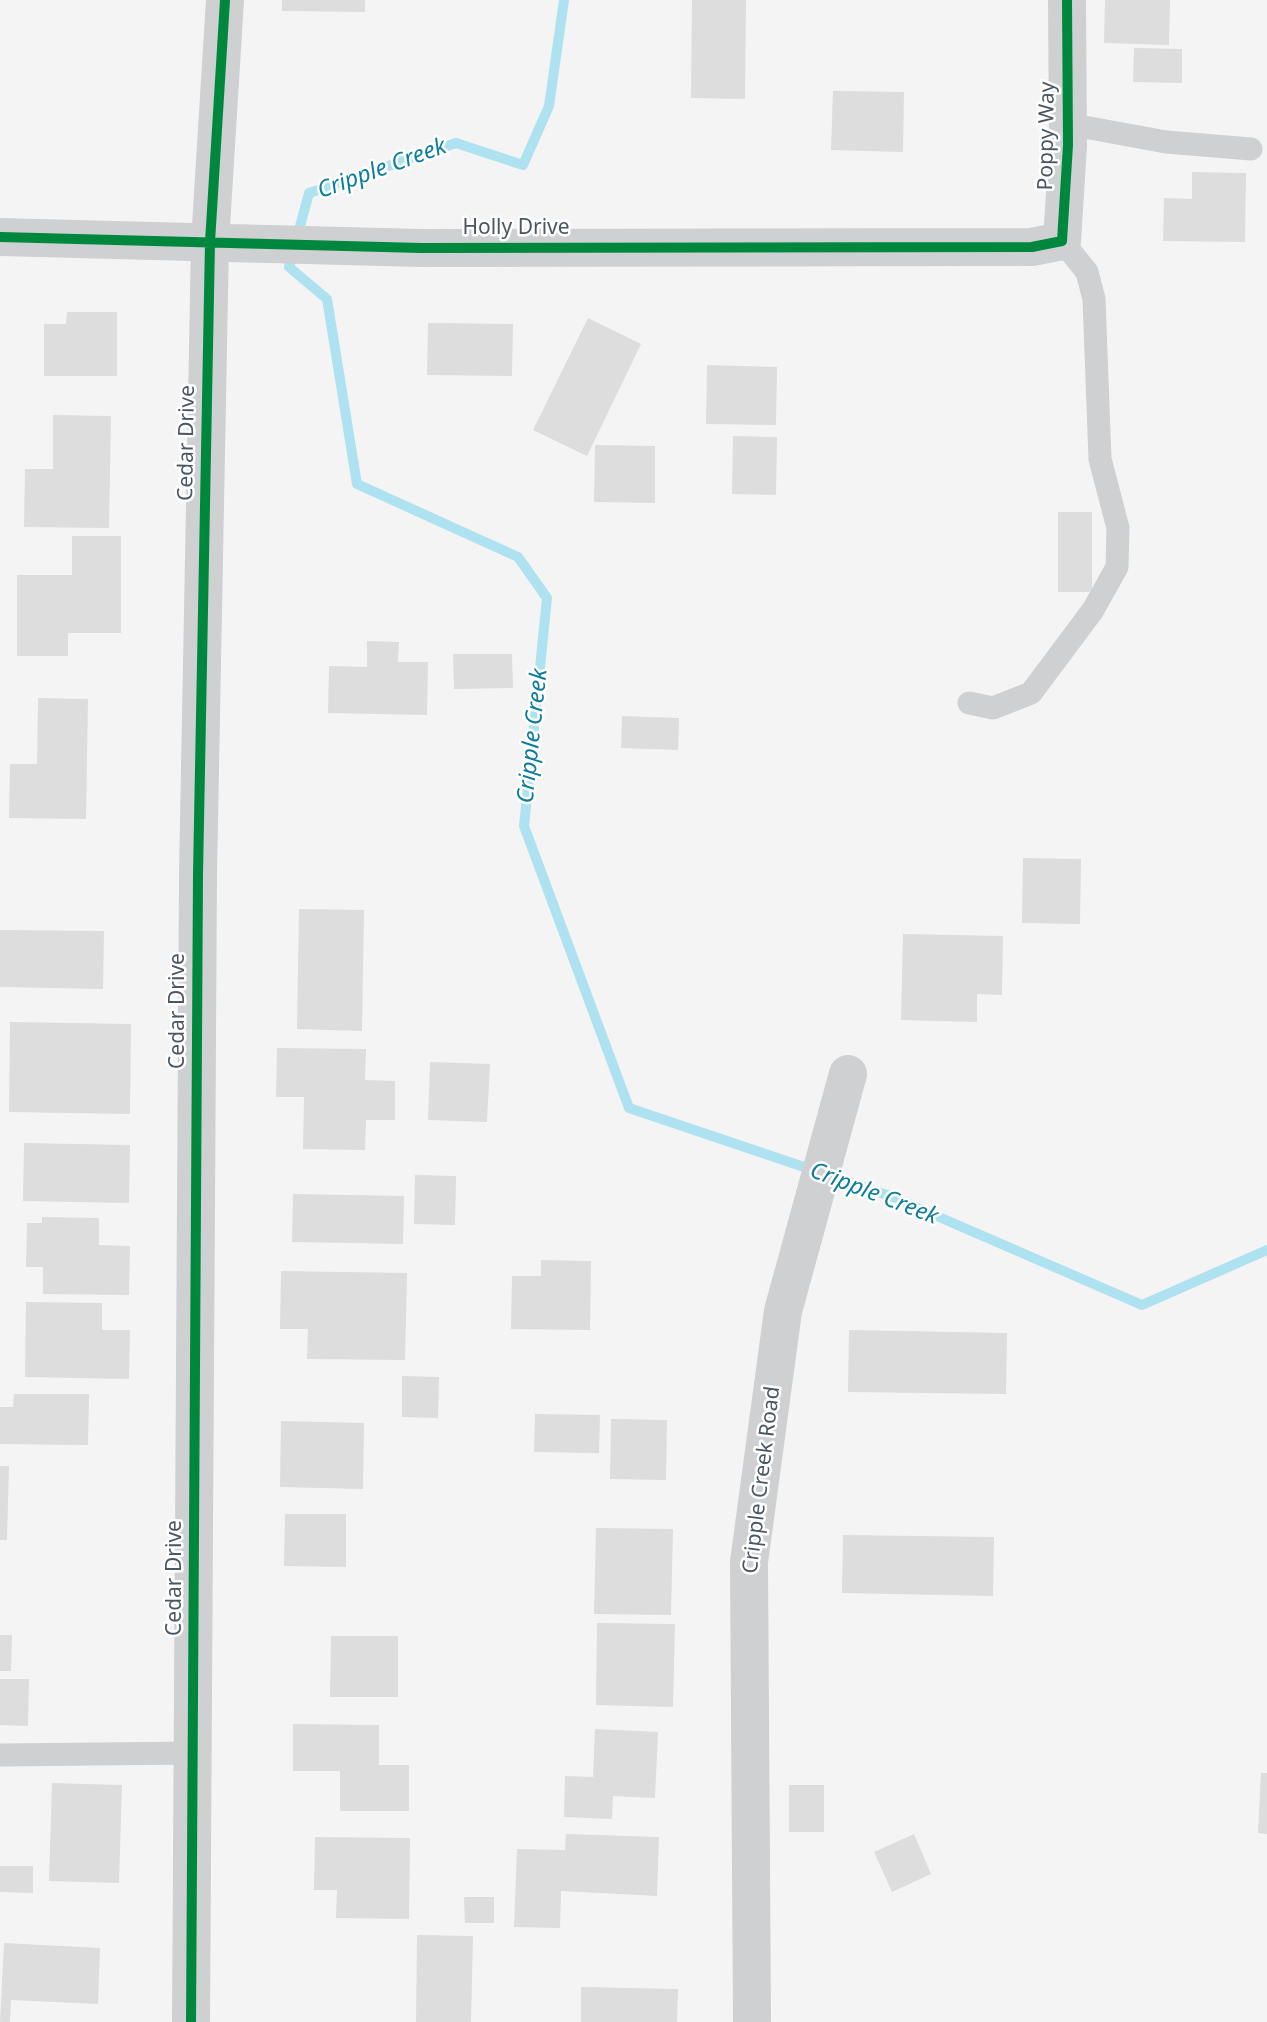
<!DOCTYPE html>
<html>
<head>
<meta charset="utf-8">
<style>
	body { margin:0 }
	canvas { display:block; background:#f4f4f4 }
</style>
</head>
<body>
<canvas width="1267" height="2022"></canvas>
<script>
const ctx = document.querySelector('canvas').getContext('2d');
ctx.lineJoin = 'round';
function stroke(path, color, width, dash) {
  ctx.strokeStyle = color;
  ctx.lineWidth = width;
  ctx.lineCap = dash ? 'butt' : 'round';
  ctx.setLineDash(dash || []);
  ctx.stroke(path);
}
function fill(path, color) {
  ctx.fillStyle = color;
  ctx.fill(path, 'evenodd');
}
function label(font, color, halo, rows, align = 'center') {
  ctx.font = font + ' "Noto Sans",sans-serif';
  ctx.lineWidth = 5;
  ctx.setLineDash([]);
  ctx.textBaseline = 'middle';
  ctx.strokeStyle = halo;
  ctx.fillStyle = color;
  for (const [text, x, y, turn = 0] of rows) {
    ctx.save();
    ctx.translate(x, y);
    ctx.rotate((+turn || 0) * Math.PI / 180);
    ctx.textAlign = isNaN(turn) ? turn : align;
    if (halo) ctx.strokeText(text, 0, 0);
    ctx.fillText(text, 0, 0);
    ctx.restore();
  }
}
const stream = new Path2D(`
	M564 0 549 106 523 165 456 143 309 193 289 267 327 299 357 484 518 557 547 598 524 826 629 1108 893 1197 1142 1305 1267 1250`);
const building = new Path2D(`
	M282 0H365V12L282 11Z
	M692 0H746L745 99 691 98Z
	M1105 0H1170L1169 45 1104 43Z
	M1134 48 1182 49V83L1133 82Z
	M833 91 904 92 903 152 831 150Z
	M1192 172 1246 173 1245 242 1163 241 1164 198 1192 199Z
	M67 312H117V376H44V324H66Z
	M588 318 641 344 587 456 533 430Z
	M428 323 513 324 512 376 427 375Z
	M707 365 777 367 776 425 706 424Z
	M53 415 111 416 109 528 24 527 25 469H53Z
	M733 436 777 437 776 495 732 494Z
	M595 445 655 446V503L594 502Z
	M1058 512H1092V592H1058Z
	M72 536H121V633H68V656H17V575H72Z
	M367 641 399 642 398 662H428L427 715 328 713 329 666 367 667Z
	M453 654H512L513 688 454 689Z
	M38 698 88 699 86 819 9 818 10 764H37Z
	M622 716 679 718 678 750 621 748Z
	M1023 858 1081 859 1080 924 1022 923Z
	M299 909 364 910 362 1031 297 1029Z
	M0 930 104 931 103 989 0 987Z
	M903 934 1003 936 1002 995 977 994V1022L901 1020Z
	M10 1022 131 1024 130 1114 9 1112Z
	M277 1048 366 1049 365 1080 395 1081V1120H366L365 1150 303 1149 304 1097H276Z
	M430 1062 490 1064 487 1122 428 1120Z
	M24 1143 130 1145 129 1203 23 1201Z
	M415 1175 456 1176 455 1225 414 1224Z
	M293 1194 404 1196 403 1244 292 1242Z
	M42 1217 99 1218V1245L130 1246 129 1295 43 1294V1267H26L27 1223H42Z
	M541 1260 591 1261 590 1330 511 1329 512 1276H541Z
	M281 1271 407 1273 405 1360 307 1359 308 1329H280Z
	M26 1302 102 1303V1330H130L129 1379 25 1377Z
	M849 1330 1007 1333 1006 1394 848 1392Z
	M402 1376 439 1377 438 1418 402 1417Z
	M14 1394H89L88 1445 0 1444V1407H13Z
	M535 1414 600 1415 599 1453 534 1452Z
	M611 1419 667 1420 666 1480 610 1479Z
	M281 1421 364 1423 363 1489 280 1487Z
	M0 1466H9L7 1540H0Z
	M285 1514H346V1567L284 1566Z
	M596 1528 673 1529 671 1615 594 1614Z
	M843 1535 994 1537 993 1596 842 1593Z
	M597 1623 675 1624 673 1707 596 1705Z
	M0 1635H12L11 1671H0Z
	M331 1636H398V1697H330Z
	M0 1679H29L28 1726 0 1725Z
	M293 1724 379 1725V1765H409V1811H340V1771H293Z
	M595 1729 658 1732 655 1798 613 1796 612 1819 564 1817 565 1776 593 1777Z
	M1261 1773H1267V1834L1258 1833Z
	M52 1783 122 1785 119 1883 49 1881Z
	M789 1785H824V1832H789Z
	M566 1834 659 1837 657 1896 561 1891 560 1928 514 1927 517 1849 565 1850Z
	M914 1834 931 1874 892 1892 874 1852Z
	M315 1837 410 1838 409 1919 336 1918 337 1890H314Z
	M0 1866H33V1893L0 1892Z
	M464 1897H494V1923H465Z
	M417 1935 473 1936 471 2022H416Z
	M4 1943 100 1948 98 2004 11 2000 10 2022H0Z
	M581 1987 678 1989 677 2022H581Z`);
const service = new Path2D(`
	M1068 124 1166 142 1251 149
	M969 703 993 708 1031 693 1093 610 1117 567 1118 528 1100 459 1094 299 1087 272 1062 241
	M0 1755 193 1753`);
const minor = new Path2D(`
	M0 237 421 248 1032 247 1062 241 1068 145 1067 0
	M191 2022 198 874 210 242 225 0
	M752 2022 749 1562 783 1311 848 1074`);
const cycleway = new Path2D(`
	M0 237 421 248 1032 247 1062 241 1068 145 1067 0
	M191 2022 198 874 210 242 225 0`);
const streetNames = [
	["Poppy Way",1047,136,-89],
	["Holly Drive",516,228],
	["Cedar Drive",187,443,-89],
	["Cedar Drive",178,1011,-90],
	["Cripple Creek Road",762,1480,-83],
	["Cedar Drive",175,1578,-90]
];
const waterNames = [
	["Cripple Creek",382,169,-20],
	["Cripple Creek",533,736,-84],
	["Cripple Creek",874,1194,21]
];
stroke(stream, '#aee2f0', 10);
fill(building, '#ddddde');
stroke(service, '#ced0d2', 23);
stroke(minor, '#ced0d2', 38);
stroke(cycleway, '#00873e', 10);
label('21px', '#4a5661', '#fff', streetNames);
label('italic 23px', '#0c7c9b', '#fff', waterNames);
</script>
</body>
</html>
